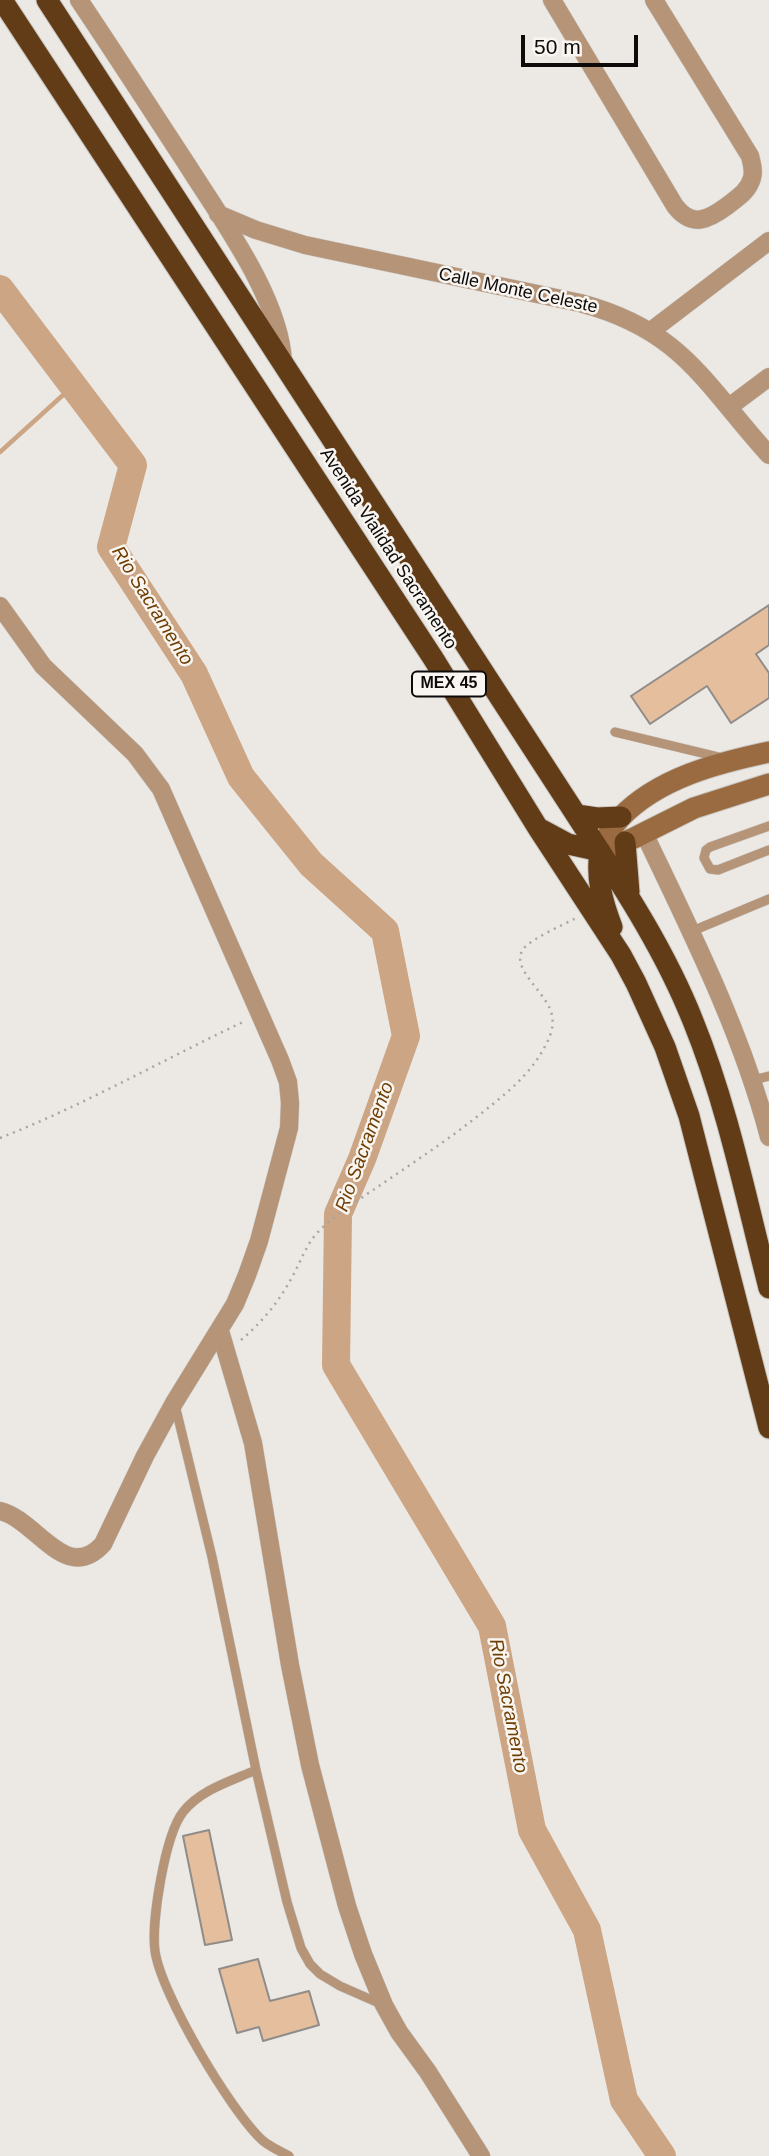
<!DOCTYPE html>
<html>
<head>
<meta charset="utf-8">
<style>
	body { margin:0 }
	#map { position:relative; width:769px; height:2156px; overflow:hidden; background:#ece8e4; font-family:Arial,sans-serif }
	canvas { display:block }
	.scale { position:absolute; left:521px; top:35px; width:117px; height:32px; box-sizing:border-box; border:4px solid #0c0b0a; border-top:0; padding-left:9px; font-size:21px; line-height:24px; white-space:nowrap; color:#0c0b0a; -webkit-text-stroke:5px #f9f5f1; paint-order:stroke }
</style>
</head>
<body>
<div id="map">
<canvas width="769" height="2156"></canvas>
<div class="scale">50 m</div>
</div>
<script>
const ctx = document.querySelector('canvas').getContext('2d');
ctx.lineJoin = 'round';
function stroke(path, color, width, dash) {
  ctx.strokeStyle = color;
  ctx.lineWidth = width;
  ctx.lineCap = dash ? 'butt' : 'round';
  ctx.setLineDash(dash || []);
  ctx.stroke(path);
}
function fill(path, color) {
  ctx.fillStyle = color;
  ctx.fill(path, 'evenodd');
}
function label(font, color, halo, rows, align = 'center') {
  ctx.font = font + ' Arial,sans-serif';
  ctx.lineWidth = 5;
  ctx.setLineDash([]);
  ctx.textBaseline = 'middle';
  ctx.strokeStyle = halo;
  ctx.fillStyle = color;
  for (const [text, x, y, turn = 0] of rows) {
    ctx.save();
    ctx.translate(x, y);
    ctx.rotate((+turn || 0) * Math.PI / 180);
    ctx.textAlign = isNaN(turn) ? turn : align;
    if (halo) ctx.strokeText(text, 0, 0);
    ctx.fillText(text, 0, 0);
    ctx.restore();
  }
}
const stream = new Path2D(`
	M0 452 73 386`);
const river = new Path2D(`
	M0 289 133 465 111 547 194 674 241 777 311 864 385 931 406 1036 362 1159 338 1214 336 1365 492 1626 532 1830 587 1930 624 2100 662 2156`);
const building = new Path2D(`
	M769 605V645L756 654 769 673V698L731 723 707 686 650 724 631 696Z
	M209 1830 232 1940 205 1945 183 1836Z
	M258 1959 270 2001 309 1991 319 2025 263 2041 259 2027 237 2033 219 1969Z`);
const path = new Path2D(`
	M0 1138C84 1105 163 1060 245 1021
	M241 1340C262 1322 278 1303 291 1279 301 1262 306 1243 321 1229 340 1211 363 1197 385 1182 420 1158 455 1135 488 1108 507 1093 527 1076 540 1055 547 1043 555 1030 552 1016 549 993 506 967 525 947 537 936 561 926 576 918`);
const lane = new Path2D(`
	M615 732 723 758
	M769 826 710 847 706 850 704 858 710 869 718 870 769 850
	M690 932 769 899
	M753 1080 769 1076
	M175 1405 212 1557 256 1770 287 1902 301 1948 310 1964 320 1974 340 1986 381 2004
	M256 1770C231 1781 200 1790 183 1812 165 1835 151 1922 155 1951 161 1994 230 2110 262 2140 270 2147 280 2151 289 2156`);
const street = new Path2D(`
	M79 0C116 55 152 111 188 166 222 220 280 298 283 362
	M552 0 675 206C692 228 708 220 727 206 737 198 748 192 752 178 754 171 752 164 750 156L654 0
	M218 214 256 230 305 245 580 303C682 330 704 383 769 455
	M651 331 769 241
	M729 407 769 377
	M0 606 43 666 135 754 161 789 280 1060 288 1082 290 1103 289 1128 259 1241 247 1275 235 1304 174 1403 145 1456 103 1544C66 1585 37 1520 0 1511
	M644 833C691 932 741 1030 769 1137
	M220 1331 253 1443 290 1665 310 1765 347 1906 363 1954 384 2005 399 2032 428 2072 481 2156`);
const secondary = new Path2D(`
	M608 849 634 838 694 808 769 784
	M600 851C605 839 611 828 620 818 658 778 717 763 769 752`);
const highway = new Path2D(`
	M2 0 433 658 538 828 621 955 636 983 665 1047 689 1116 769 1428
	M47 0 586 830C626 891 666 953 693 1021 728 1107 746 1199 769 1288
	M577 815 597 818 621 817
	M540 829 568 844 600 851C596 878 602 901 612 927
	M625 842 629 892`);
const shields = [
	[449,684,74]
];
const shieldNames = [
	["MEX 45",449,684]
];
const streetNames = [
	["Calle Monte Celeste",518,291,12],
	["Avenida Vialidad Sacramento",388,549,57]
];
const waterNames = [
	["Rio Sacramento",152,606,58],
	["Rio Sacramento",365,1147,-70],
	["Rio Sacramento",508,1706,79]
];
stroke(stream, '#cba584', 4.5);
stroke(river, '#cba584', 28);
fill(building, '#e5be9d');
stroke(building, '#908c89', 2);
stroke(lane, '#c8c5c1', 10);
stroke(street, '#c8c5c1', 19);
stroke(secondary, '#c8c5c1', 23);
stroke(highway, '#c8c5c1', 23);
stroke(path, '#a8a5a2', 2.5, [2, 5]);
stroke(lane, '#b59478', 9);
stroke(street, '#b59478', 18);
stroke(secondary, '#9a6b40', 21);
stroke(highway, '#623c17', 21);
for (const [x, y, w] of shields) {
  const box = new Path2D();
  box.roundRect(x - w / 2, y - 12.5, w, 25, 5);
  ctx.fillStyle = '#f9f5f1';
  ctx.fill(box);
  stroke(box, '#0c0b0a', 2);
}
label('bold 16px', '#0c0b0a', null, shieldNames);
label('18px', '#0c0b0a', '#f9f5f1', streetNames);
label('italic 19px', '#6f3e03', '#f9f5f1', waterNames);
</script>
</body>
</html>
